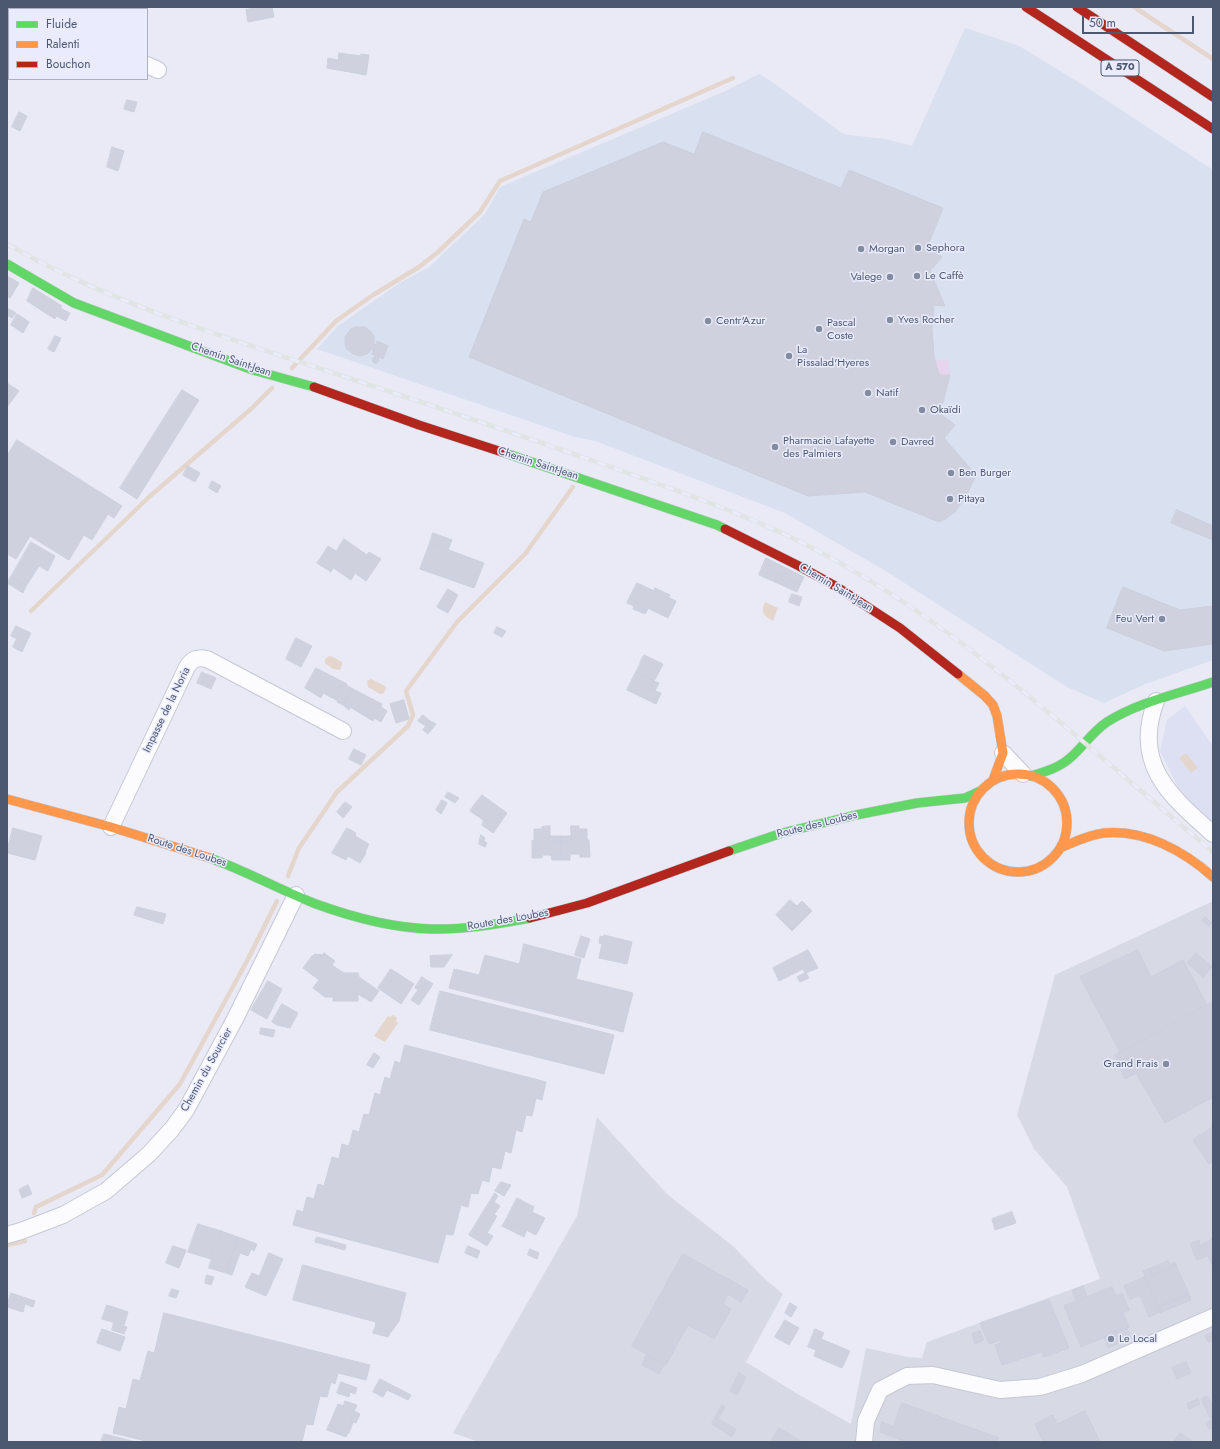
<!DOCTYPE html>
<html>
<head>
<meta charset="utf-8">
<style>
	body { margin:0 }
	#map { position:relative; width:1220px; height:1449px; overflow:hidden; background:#e9eaf5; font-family:Jost,sans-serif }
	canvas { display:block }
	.frame { position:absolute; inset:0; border:8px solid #4c5870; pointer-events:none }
	.legend { position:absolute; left:8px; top:8px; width:140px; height:72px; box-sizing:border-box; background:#eaebfd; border:1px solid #abb0c5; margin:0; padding:5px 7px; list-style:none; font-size:12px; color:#4c5870 }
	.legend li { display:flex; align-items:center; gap:8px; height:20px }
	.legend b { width:20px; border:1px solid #abb0c5 }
	.scale { position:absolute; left:1082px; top:16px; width:112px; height:18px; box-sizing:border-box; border:2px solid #4c5870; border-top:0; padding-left:5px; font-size:12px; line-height:14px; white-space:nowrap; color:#4c5870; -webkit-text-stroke:3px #eaebfd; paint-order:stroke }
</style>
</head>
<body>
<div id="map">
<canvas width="1220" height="1449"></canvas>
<div class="frame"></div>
<ul class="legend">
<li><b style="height:5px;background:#63d668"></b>Fluide</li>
<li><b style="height:5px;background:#ff974d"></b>Ralenti</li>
<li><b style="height:5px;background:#b3261e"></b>Bouchon</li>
</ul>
<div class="scale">50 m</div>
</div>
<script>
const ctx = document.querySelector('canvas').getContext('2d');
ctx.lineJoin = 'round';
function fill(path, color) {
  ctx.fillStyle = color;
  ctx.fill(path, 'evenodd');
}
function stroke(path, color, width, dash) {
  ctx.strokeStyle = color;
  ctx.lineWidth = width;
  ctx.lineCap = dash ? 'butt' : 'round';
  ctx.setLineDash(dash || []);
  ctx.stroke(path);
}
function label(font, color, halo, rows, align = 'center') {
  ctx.font = font + ' Jost,sans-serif';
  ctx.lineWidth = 3;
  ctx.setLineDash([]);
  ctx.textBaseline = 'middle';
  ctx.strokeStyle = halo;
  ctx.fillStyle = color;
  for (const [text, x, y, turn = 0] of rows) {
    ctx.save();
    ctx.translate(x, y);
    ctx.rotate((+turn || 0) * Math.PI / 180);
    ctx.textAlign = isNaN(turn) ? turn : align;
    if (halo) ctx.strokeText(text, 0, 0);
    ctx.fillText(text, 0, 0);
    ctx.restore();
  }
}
const residential = new Path2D(`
	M1185 706 1213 746V825L1179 789 1160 751 1167 720Z`);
const commercial = new Path2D(`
	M965 28 1019 46 1083 85 1213 170V660L1143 685 1104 703 1067 687 884 570 785 513 595 441 575 437 317 349 338 326 401 282 428 268 485 214 500 187 723 92 759 74 768 79 842 133 849 135 886 139 912 146Z`);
const industrial = new Path2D(`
	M1213 901V1442H479L453 1433 577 1216 597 1117 667 1194 734 1247 765 1279 783 1294 746 1362 796 1393 851 1424 866 1348 908 1357 922 1358 927 1342 1100 1279 1067 1187 1034 1149 1017 1115 1055 975Z`);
const green = new Path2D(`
	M948 359 950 375H939L935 361Z`);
const water = new Path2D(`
	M765 602 778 608 773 621C764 616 760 612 765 602Z
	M329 656 333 657 342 662V665L340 670 333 669 325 663V659Z
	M371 679 385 686 386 688 384 693 380 694 368 687 367 681Z
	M1186 753 1198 768 1191 773 1179 758Z
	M393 1015 397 1018 396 1021 398 1023 385 1042 374 1036 388 1016 390 1017Z`);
const stream = new Path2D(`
	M1134 7 1213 59
	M292 368 336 321 373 295 419 267 438 252 480 212 500 181 733 78
	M31 611 149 497 251 409 272 388
	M288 876 299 848 337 792 408 726 413 715 406 691 457 622 525 554 573 487
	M34 1213 36 1207 102 1175 180 1084 248 959 277 901
	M7 1245 25 1241`);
const building = new Path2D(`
	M261 7H272L274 17 248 22 246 10Z
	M339 53 360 56 361 54 369 55 366 75 327 68 328 58 338 60Z
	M127 100 137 102 134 112 124 109Z
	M19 112 27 116 20 131 12 127Z
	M703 132 841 188 849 170 943 208 928 245 942 257 930 271 945 306 934 305 932 328 934 357 939 375H950L943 402 938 412 955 425 944 438 976 475 966 496 955 512 945 519 939 522 865 492 808 496 469 357 524 219 531 222 543 192 663 142 694 154Z
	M112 147 124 151 118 171 107 167Z
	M7 276 19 283 10 298 7 296Z
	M33 288 62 306 60 308 70 313 66 321 56 316 55 319 27 301Z
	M7 308 16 313 12 318 7 315Z
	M17 314 29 322 23 333 11 325Z
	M356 327H365L370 331 374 336V344L376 345 377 341 388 346 383 359 378 356 379 360 377 363H374L372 360 373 358 376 356 372 354 374 349H372L367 354 360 356 353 354 347 349 345 344V337L351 329Z
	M55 336 61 338 54 352 48 349Z
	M7 383 19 391 7 407Z
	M182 390 199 400 137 499 120 488Z
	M17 440 122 506 114 518 108 514 92 540 84 535 69 560 30 536 16 559 7 554V456Z
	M188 466 200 473 195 482 183 475Z
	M212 481 221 486 217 493 209 488Z
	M1177 510 1213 526V540L1171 523Z
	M433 533 452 540 448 550 430 543Z
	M344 539 367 555 369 552 381 559 366 581 355 573 351 580 320 559 328 546 336 551Z
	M31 542 55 556 48 571 39 566 26 586 11 577Z
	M430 543 484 563 474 588 420 569Z
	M766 558 804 577 800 585 778 574 775 582 759 575Z
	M320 559 333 568 331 572 317 563Z
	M778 574 800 585 797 592 775 582Z
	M11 577 26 586 23 593 7 583Z
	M637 583 676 601 668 618 629 599Z
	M1123 587 1180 610 1213 606V634H1212L1213 644 1164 651 1107 628Z
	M655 588 670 595 668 598 654 591Z
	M448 589 458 595 448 613 437 607Z
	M792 594 802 597 799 606 789 602Z
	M629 599 648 609 645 614 633 609 634 606 627 603Z
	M16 626 31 633 26 643 11 636Z
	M497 627 506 631 502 637 494 633Z
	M296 638 312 646 301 667 286 659Z
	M17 639 26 643 22 652 13 647Z
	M644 655 663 664 659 672 640 663Z
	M641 663 659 672 654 681 636 672Z
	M316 668 347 684 346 685 353 689 343 705 337 702 338 701 323 693 321 698 305 688Z
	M202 672 207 675 202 685 197 683Z
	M636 672 654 681 651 689 661 693 656 704 627 690Z
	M207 674 216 678 211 689 202 685Z
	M654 681 659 683 655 691 651 689Z
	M353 689 382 704 381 707 387 711 381 722 374 718 373 721 350 707 349 710 343 705Z
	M404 700 409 719 396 723 390 704Z
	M423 715 430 721 426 726 418 721Z
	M430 721 436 724 428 734 423 730Z
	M354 749 366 755 361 765 349 759Z
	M448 792 459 798 455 803 445 797Z
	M482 795 507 813 496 829 470 811Z
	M442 800 447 803 441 814 436 810Z
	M345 802 352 807 343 818 337 812Z
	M484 821 496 829 493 833 482 825Z
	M550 826V841H561V860H552L551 855H542V858H532V840L534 841V829H542V827Z
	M571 826H579V829H587V840H589L590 857H580V854H570V860H561V841H571Z
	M13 828 42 836 35 860 7 853Z
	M347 828 356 833 355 836 369 844 365 852 366 853 360 863 348 856 346 860 332 853Z
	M481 835 485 838 484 841 487 843 485 847 479 844Z
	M550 836H561V841H550Z
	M561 836H571V841H561Z
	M790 900 797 906 802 901 812 911 792 931 776 915Z
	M137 907 166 914 163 924 134 915Z
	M1205 917 1212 923 1209 926 1202 921Z
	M604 935 632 942 627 964 599 958 602 944 599 943 600 936 604 937Z
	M581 936 590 939 584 958 575 955Z
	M524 944 581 959 576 979 633 993 623 1032 449 988 454 969 479 975 485 955 519 964Z
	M808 950 818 968 806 973 809 978 800 982 797 977 805 973 803 969 779 981 773 968Z
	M1138 950 1151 977 1183 960 1207 1005 1120 1052 1080 977Z
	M324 953 335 961 332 965 339 970 344 973H358L359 977 379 991 371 1002 358 994V1001H333V997H325L313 988 319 980 303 968 311 957 315 954 323 955Z
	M1196 953 1212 967 1203 977 1187 963Z
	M452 955 444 967H431L430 956Z
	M391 969 414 984 401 1004 378 988Z
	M422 977 433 984 419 1005 411 1000 418 990 415 988Z
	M268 981 282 989 267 1019 251 1010Z
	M440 991 614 1035 604 1074 430 1030Z
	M1213 1002V1097L1165 1123 1136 1073 1125 1079 1115 1055Z
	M282 1004 298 1013 290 1028 277 1025 272 1022Z
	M261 1028 275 1030 273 1037 260 1034Z
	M405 1045 546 1082 542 1100 536 1098 532 1116 526 1115 522 1132 516 1130 511 1153 505 1151 501 1169 492 1167 489 1182 482 1180 478 1194 471 1193 468 1207 461 1205 453 1235 446 1234 438 1263 293 1225 297 1210 303 1212 307 1197 314 1199 318 1184 324 1186 332 1157 339 1159 342 1144 349 1146 353 1130 359 1132 364 1114 369 1115 375 1093 380 1095 385 1077 390 1079 395 1061 400 1063Z
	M374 1053 380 1057 373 1068 367 1065Z
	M1213 1127V1161L1209 1164 1193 1140Z
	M501 1182 511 1185 504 1196 495 1191Z
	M28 1185 32 1194 22 1198 19 1190Z
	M495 1193 498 1196 494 1202 500 1206 494 1215 497 1216 487 1233 493 1236 487 1246 469 1235Z
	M517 1198 534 1207 532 1212 545 1218 536 1235 506 1220Z
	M1012 1212 1016 1223 995 1230 992 1219Z
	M506 1220 527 1230 524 1237 502 1226Z
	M198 1224 221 1231 211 1259 188 1252Z
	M221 1231 238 1237 226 1273 209 1268Z
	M238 1237 257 1244 254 1251 251 1249 248 1256 240 1253 232 1275 226 1273Z
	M317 1237 346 1245 345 1250 315 1242Z
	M1213 1239V1267L1208 1256 1197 1260 1190 1244 1199 1240 1200 1245Z
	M173 1246 186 1250 179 1268 166 1263Z
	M468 1246 480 1251 477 1258 465 1253Z
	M530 1249 539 1253 537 1259 528 1255Z
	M269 1253 283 1259 266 1296 245 1287 252 1273 259 1276Z
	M683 1254 748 1290 741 1302 728 1294 723 1304 731 1309 714 1339 688 1325 666 1365 632 1346Z
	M1168 1261 1169 1264 1175 1262 1176 1266 1152 1276 1149 1269Z
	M303 1265 406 1293 399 1321 392 1331 391 1332 375 1328 376 1322 293 1300Z
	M1176 1265 1189 1294 1160 1306 1162 1312 1160 1313 1143 1271 1149 1269 1152 1276Z
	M207 1275 214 1277 211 1285 205 1283Z
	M1145 1277 1160 1312 1149 1317 1140 1295 1130 1299 1124 1286Z
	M1083 1286 1087 1297 1077 1302 1072 1291Z
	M1112 1287 1116 1296 1122 1293 1129 1310 1123 1313 1129 1327 1081 1347 1064 1306Z
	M172 1289 179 1291 176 1298 169 1296Z
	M11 1293 35 1301 33 1307 25 1304 23 1312 7 1307Z
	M1189 1294 1191 1300 1162 1312 1160 1306Z
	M1049 1300 1069 1348 1044 1357 1042 1352 1002 1365 995 1345 1001 1343 1000 1340 989 1344 980 1323Z
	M790 1303 797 1307 791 1317 785 1313Z
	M107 1305 128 1312 124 1325 102 1319Z
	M164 1313 370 1365 366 1380 338 1373 335 1384 331 1382 327 1397 320 1396 313 1425 306 1424 302 1442H150L113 1433 119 1407 126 1409 133 1379 140 1381 148 1351 154 1353Z
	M785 1320 799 1328 789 1345 775 1337Z
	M114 1323 127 1327 124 1334 112 1330Z
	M375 1328 391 1332 388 1337 373 1333Z
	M1127 1328 1131 1338 1108 1348 1104 1337Z
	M102 1329 125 1337 120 1351 97 1343Z
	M815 1329 824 1333 821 1339 850 1351 842 1368 814 1356 816 1350 808 1347Z
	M980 1331 984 1340 975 1344 972 1334Z
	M1212 1333 1213 1340 1208 1342 1205 1336Z
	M647 1355 664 1365 659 1374 642 1365Z
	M1186 1362 1191 1373 1177 1379 1172 1368Z
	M739 1373 746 1377 737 1395 730 1391Z
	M380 1379 411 1395 408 1400 387 1390 383 1397 373 1392Z
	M341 1382 357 1388 355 1394 350 1392 349 1397 337 1393Z
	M1208 1396 1213 1406V1416L1210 1418 1201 1399Z
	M1198 1399 1200 1404 1189 1409 1187 1404Z
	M345 1401 357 1405 350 1421 353 1422 349 1433 329 1425 338 1404 343 1406Z
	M902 1403 999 1438 997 1442H907L890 1436Z
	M722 1405 725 1407 718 1419 736 1429 732 1437 712 1424Z
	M354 1411 360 1414 356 1423 350 1421Z
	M1085 1411 1100 1442H1043L1035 1424 1053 1415 1057 1424Z
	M1213 1419V1427L1209 1429 1206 1423Z
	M882 1422 893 1426 890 1436 880 1432Z
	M329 1425 348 1433 346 1437 327 1430Z
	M779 1428 802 1442H771Z
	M1180 1433 1191 1440 1190 1442H1174Z
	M104 1434 136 1442H101Z`);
const street = new Path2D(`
	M9 7 13 9
	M147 65 158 70
	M1156 701C1132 764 1170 796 1213 834
	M1003 753 1023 774
	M111 827 187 667C192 659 197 657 207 659L343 731
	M7 1235 21 1231 63 1215 106 1191 149 1154 172 1129 186 1110 235 1019 296 895
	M864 1442 866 1421 880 1390 907 1376 933 1375 1000 1390 1040 1387 1082 1374 1213 1317`);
const fast = new Path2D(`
	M7 264 74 303 253 370 314 387
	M502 452 717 525 725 529
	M1031 776C1044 772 1059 768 1070 758 1083 747 1092 732 1107 722 1138 702 1178 694 1213 682
	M729 851 782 833 856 815 917 803 965 798 980 791
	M210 858C246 871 280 890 316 904 352 917 391 928 431 929 464 930 497 924 530 918`);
const slow = new Path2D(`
	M958 674 985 696 993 705 997 716 1003 753 993 780
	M969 823a49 49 0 1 1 98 0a49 49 0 1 1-98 0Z
	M7 799 111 827 210 858
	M1060 848C1074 842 1088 835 1104 833 1144 829 1184 851 1213 877`);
const jam = new Path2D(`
	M1026 7 1213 129
	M1077 7 1213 97
	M314 387 419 425 502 452
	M725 529 799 566 837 587 900 628 958 674
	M530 918 587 903 729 851`);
const rail = new Path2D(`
	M7 244C103 299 208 332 312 366 410 398 508 431 605 465 666 487 726 507 784 534 899 588 997 668 1093 750 1133 784 1173 818 1213 852`);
const markers = [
	[918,248,4,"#838b9f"],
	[861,249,4,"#838b9f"],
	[917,276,4,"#838b9f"],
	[890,277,4,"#838b9f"],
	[890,320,4,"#838b9f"],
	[708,321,4,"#838b9f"],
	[819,329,4,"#838b9f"],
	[789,356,4,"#838b9f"],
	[868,393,4,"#838b9f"],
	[922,410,4,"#838b9f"],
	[893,442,4,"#838b9f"],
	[775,447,4,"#838b9f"],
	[951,473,4,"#838b9f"],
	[950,499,4,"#838b9f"],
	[1162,619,4,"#838b9f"],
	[1166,1064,4,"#838b9f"],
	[1111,1339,4,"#838b9f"]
];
const shields = [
	[1120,68,38]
];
const shieldNames = [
	["A 570",1120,68]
];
const poiNames = [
	["Sephora",926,248],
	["Morgan",869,249],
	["Le Caffè",925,276],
	["Valege",882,277,"right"],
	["Yves Rocher",898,320],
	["Centr'Azur",716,321],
	["Pascal",827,323],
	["Coste",827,336],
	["La",797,350],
	["Pissalad'Hyeres",797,363],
	["Natif",876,393],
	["Okaïdi",930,410],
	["Pharmacie Lafayette",783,441],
	["des Palmiers",783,454],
	["Davred",901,442],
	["Ben Burger",959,473],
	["Pitaya",958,499],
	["Feu Vert",1154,619,"right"],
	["Grand Frais",1158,1064,"right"],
	["Le Local",1119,1339]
];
const streetNames = [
	["Chemin Saint-Jean",231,360,19],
	["Chemin Saint-Jean",538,464,18],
	["Chemin Saint-Jean",836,588,31],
	["Impasse de la Noria",167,710,-64],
	["Route des Loubes",817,825,-14],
	["Route des Loubes",187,851,18],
	["Route des Loubes",508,920,-10],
	["Chemin du Sourcier",207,1070,-61]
];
fill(residential, '#dde0f3');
fill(commercial, '#d9e0f0');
fill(industrial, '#d7dae5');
fill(green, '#e6d5ed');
fill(water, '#e4d6cc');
stroke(stream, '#e4d6cc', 4.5);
fill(building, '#cfd2de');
stroke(building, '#ccd0dd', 1);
stroke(street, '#c5c8d4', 18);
stroke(fast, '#c3c7d3', 10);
stroke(slow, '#c3c7d3', 10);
stroke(jam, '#c3c7d3', 10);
stroke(street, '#fcfcfe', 16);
stroke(fast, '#63d668', 9);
stroke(slow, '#ff974d', 9);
stroke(jam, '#b3261e', 9);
stroke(rail, '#e0e4e2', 4.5);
stroke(rail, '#eaebfd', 3, [9]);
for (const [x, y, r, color] of markers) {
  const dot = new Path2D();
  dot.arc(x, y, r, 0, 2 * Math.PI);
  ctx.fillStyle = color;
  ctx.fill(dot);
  stroke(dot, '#eaebfd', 1.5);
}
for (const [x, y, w] of shields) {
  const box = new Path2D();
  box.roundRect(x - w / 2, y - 8, w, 16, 3);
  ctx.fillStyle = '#eaebfd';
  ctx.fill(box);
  stroke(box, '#4c5870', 1);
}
label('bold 10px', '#4c5870', null, shieldNames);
label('11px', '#4c5870', '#eaebfd', poiNames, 'left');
label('11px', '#4c5870', '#eaebfd', streetNames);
</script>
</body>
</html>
